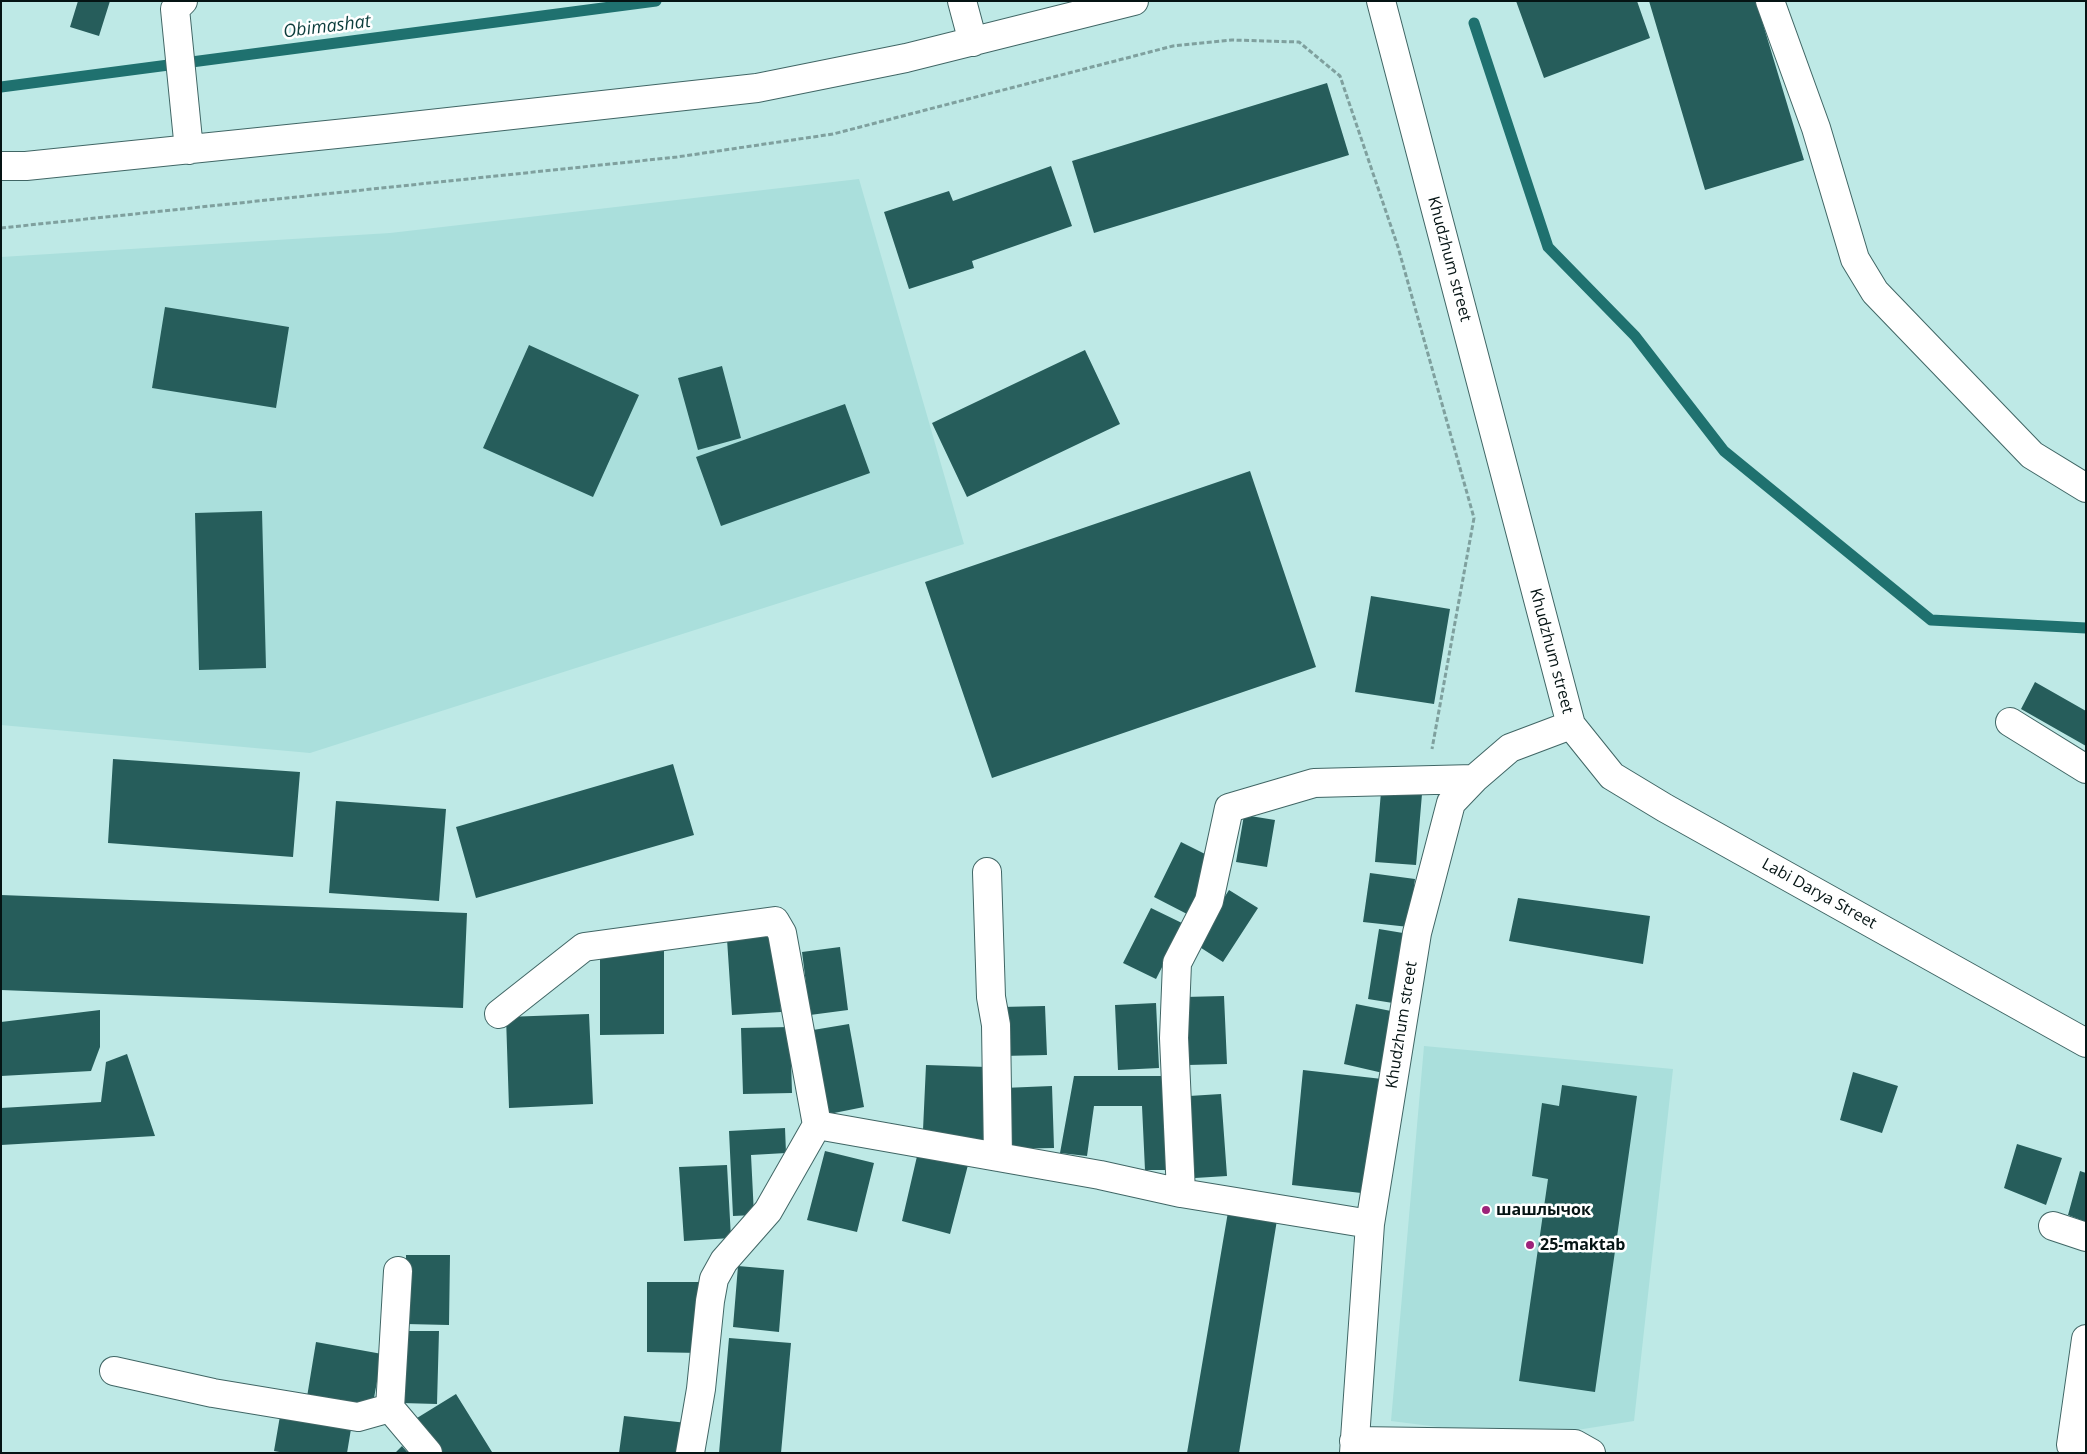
<!DOCTYPE html>
<html>
<head>
<meta charset="utf-8">
<style>
	body { margin:0 }
	#map { position:relative; width:2087px; height:1454px; overflow:hidden; background:#bee9e6; font-family:"Open Sans",sans-serif }
	canvas { display:block }
	.frame { position:absolute; inset:0; border:2px solid #051414; pointer-events:none }
</style>
</head>
<body>
<div id="map">
<canvas width="2087" height="1454"></canvas>
<div class="frame"></div>
</div>
<script>
const ctx = document.querySelector('canvas').getContext('2d');
ctx.lineJoin = 'round';
function fill(path, color) {
  ctx.fillStyle = color;
  ctx.fill(path, 'evenodd');
}
function stroke(path, color, width, dash) {
  ctx.strokeStyle = color;
  ctx.lineWidth = width;
  ctx.lineCap = dash ? 'butt' : 'round';
  ctx.setLineDash(dash || []);
  ctx.stroke(path);
}
function label(font, color, halo, rows, align = 'center') {
  ctx.font = font + ' "Open Sans",sans-serif';
  ctx.lineWidth = 5;
  ctx.setLineDash([]);
  ctx.textBaseline = 'middle';
  ctx.strokeStyle = halo;
  ctx.fillStyle = color;
  for (const [text, x, y, turn = 0] of rows) {
    ctx.save();
    ctx.translate(x, y);
    ctx.rotate((+turn || 0) * Math.PI / 180);
    ctx.textAlign = isNaN(turn) ? turn : align;
    if (halo) ctx.strokeText(text, 0, 0);
    ctx.fillText(text, 0, 0);
    ctx.restore();
  }
}
const built = new Path2D(`
	M859 179 964 544 310 753 1 725V257L390 233Z
	M1424 1046 1673 1069 1634 1421 1526 1438 1391 1421Z`);
const stream = new Path2D(`
	M1474 23 1548 247 1635 336 1724 451 1931 620 2086 628
	M1 87 656 1`);
const building = new Path2D(`
	M78 1H110L99 36 70 27Z
	M1516 1H1637L1650 38 1544 78Z
	M1649 1H1756L1804 160 1705 190Z
	M1327 83 1349 155 1094 233 1072 161Z
	M1051 166 1072 226 972 261 974 268 909 289 884 212 949 191 953 201Z
	M165 307 289 327 276 408 152 388Z
	M529 345 639 395 593 497 483 448Z
	M1085 350 1120 424 967 497 932 423Z
	M722 366 741 438 698 450 678 378Z
	M845 404 870 473 721 526 696 457Z
	M1250 471 1316 667 992 778 925 582Z
	M262 511 266 668 199 670 195 513Z
	M1371 596 1450 609 1434 704 1355 692Z
	M2035 682 2086 711V746L2021 709Z
	M113 759 300 772 293 857 108 843Z
	M673 764 694 835 476 898 456 827Z
	M1381 792 1422 794 1416 865 1375 862Z
	M336 801 446 809 439 901 329 893Z
	M1244 815 1275 820 1267 867 1236 862Z
	M1181 842 1215 859 1187 914 1154 897Z
	M1370 873 1415 879 1409 927 1363 922Z
	M1229 890 1258 908 1223 962 1195 944Z
	M1 895 467 913 463 1008 1 990Z
	M1518 898 1650 916 1643 964 1509 941Z
	M1151 908 1184 924 1156 979 1123 963Z
	M1379 929 1409 934 1399 1004 1368 999Z
	M776 936 781 1012 732 1015 727 939Z
	M840 947 848 1010 810 1015 802 952Z
	M664 951V1034L600 1035V952Z
	M1224 996 1227 1064 1188 1065 1185 997Z
	M1156 1003 1159 1068 1118 1070 1115 1005Z
	M1356 1004 1396 1012 1383 1073 1344 1064Z
	M1045 1006 1047 1055 1002 1056 1001 1007Z
	M100 1010V1047L91 1071 1 1076V1022Z
	M589 1014 593 1104 509 1108 506 1017Z
	M849 1024 864 1107 829 1114 813 1030Z
	M790 1027 792 1093 743 1094 741 1028Z
	M127 1054 155 1136 1 1145V1108L101 1102 106 1062Z
	M926 1065 987 1067V1141L923 1130Z
	M1303 1070 1382 1079 1370 1194 1292 1185Z
	M1853 1072 1898 1086 1882 1133 1840 1120Z
	M1074 1076H1166L1172 1170H1145L1142 1106H1094L1087 1156 1060 1153Z
	M1562 1085 1637 1096 1595 1392 1519 1381 1548 1179 1532 1176 1542 1103 1559 1106Z
	M1052 1086 1054 1148 1005 1149 1003 1088Z
	M1221 1094 1227 1176 1195 1178 1189 1096Z
	M785 1128 786 1153 751 1155 754 1215 733 1216 729 1131Z
	M2017 1144 2062 1158 2046 1205 2004 1188Z
	M825 1151 874 1163 857 1232 807 1220Z
	M918 1152 968 1165 950 1234 902 1221Z
	M727 1165 731 1238 684 1241 679 1167Z
	M2080 1171 2086 1173V1222L2068 1215Z
	M1228 1212 1277 1220 1239 1453H1187Z
	M406 1255H450L449 1325 406 1324Z
	M738 1266 784 1270 779 1332 733 1327Z
	M647 1282H700V1353L647 1352Z
	M404 1331H439L437 1404 402 1403Z
	M729 1338 791 1343 781 1453H719Z
	M316 1342 382 1354 372 1409 307 1397Z
	M456 1394 492 1452 491 1453H438L417 1418Z
	M280 1416 351 1429 347 1453H285L274 1451Z
	M624 1416 687 1423 683 1453H619Z
	M402 1446 408 1453H395Z`);
const path = new Path2D(`
	M1 228 677 157 833 134 1173 46 1232 40 1299 42 1340 76 1398 247 1474 518 1432 749`);
const minor = new Path2D(`
	M183 1 175 9 189 150
	M962 1 973 42
	M1381 1 1571 725 1612 776 1665 808 2086 1043
	M1770 1 1816 128 1855 259 1875 292 2032 455 2086 488
	M1 166H26L385 129 757 88 906 58 1134 1
	M2010 722 2086 769
	M987 872 991 997 996 1025 998 1157
	M499 1014 584 947 775 921 782 933 817 1125
	M1181 1193 1370 1224
	M2053 1226 2086 1237
	M398 1271 390 1408 428 1453
	M2086 1339 2071 1445 2086 1446
	M114 1371 213 1393 358 1417 390 1408
	M1354 1441 1575 1444 1591 1453
	M690 1453 701 1389 710 1301 714 1279 724 1261 768 1211 817 1125 1100 1175 1181 1193 1174 1038 1177 963 1209 901 1229 808 1314 783 1474 779
	M1354 1453 1370 1224 1417 933 1451 803 1474 779 1510 748 1571 725`);
const markers = [
	[1486,1210,5,"#9d237a"],
	[1530,1245,5,"#9d237a"]
];
const streetNames = [
	["Khudzhum street",1449,259,75],
	["Khudzhum street",1551,651,75],
	["Labi Darya Street",1819,894,29],
	["Khudzhum street",1402,1025,-81]
];
const poiNames = [
	["шашлычок",1496,1210],
	["25-maktab",1540,1245]
];
const waterNames = [
	["Obimashat",327,27,-7]
];
fill(built, '#aadfdc');
stroke(stream, '#1f716f', 11);
fill(building, '#265d5b');
stroke(minor, '#406665', 30);
stroke(path, '#7fa09e', 3, [5, 2.5]);
stroke(minor, '#fff', 28);
for (const [x, y, r, color] of markers) {
  const dot = new Path2D();
  dot.arc(x, y, r, 0, 2 * Math.PI);
  ctx.fillStyle = color;
  ctx.fill(dot);
  stroke(dot, '#fff', 2);
}
label('16px', '#051414', '#fff', streetNames);
label('bold 16px', '#051414', '#fff', poiNames, 'left');
label('italic 18px', '#0d3e3d', '#fff', waterNames);
</script>
</body>
</html>
